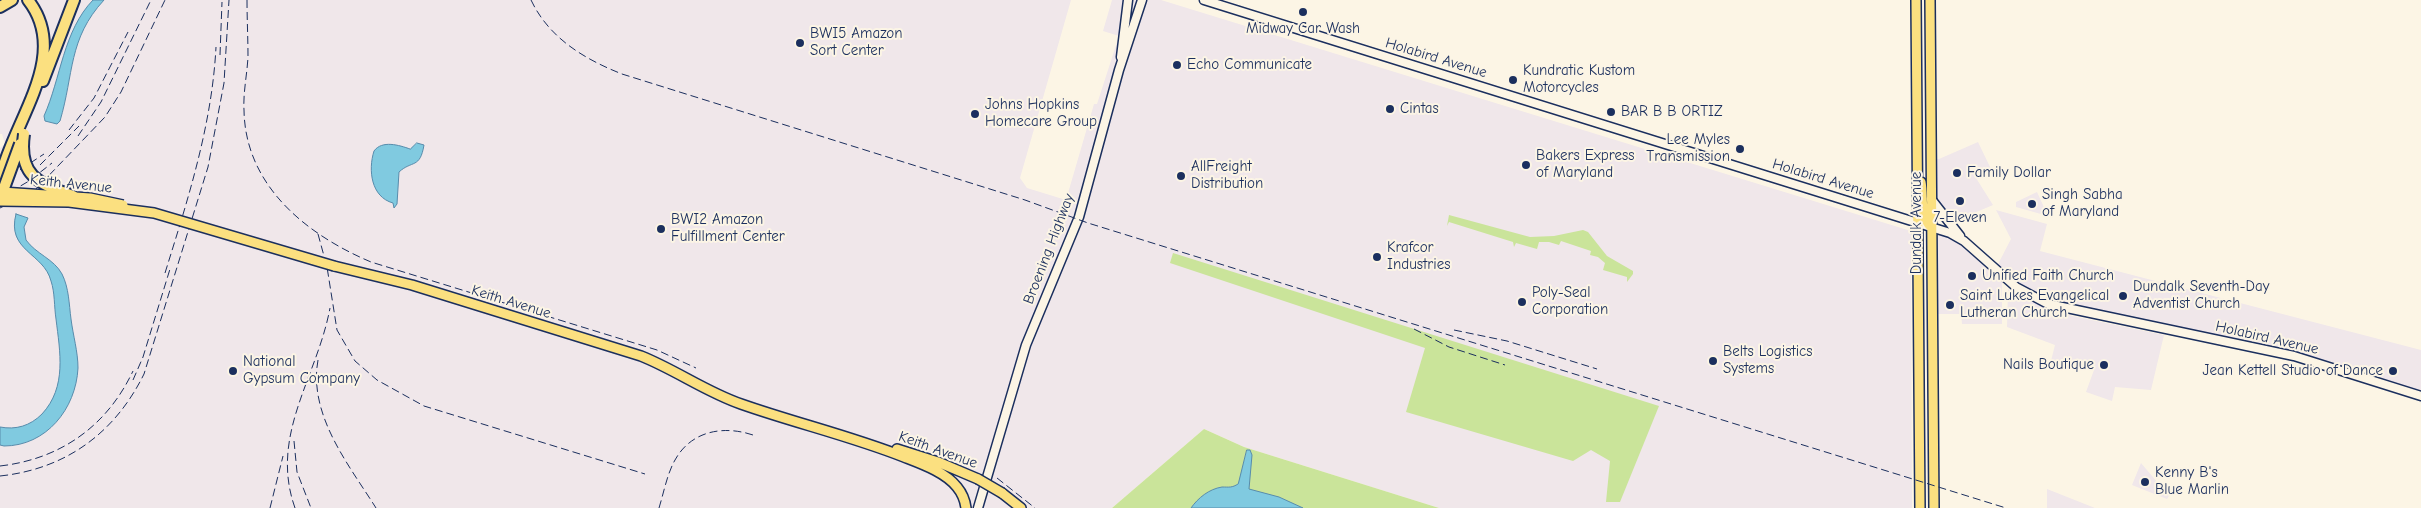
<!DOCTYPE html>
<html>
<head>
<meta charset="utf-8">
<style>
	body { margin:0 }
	canvas { display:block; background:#fcf5e5 }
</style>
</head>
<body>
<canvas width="2421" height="508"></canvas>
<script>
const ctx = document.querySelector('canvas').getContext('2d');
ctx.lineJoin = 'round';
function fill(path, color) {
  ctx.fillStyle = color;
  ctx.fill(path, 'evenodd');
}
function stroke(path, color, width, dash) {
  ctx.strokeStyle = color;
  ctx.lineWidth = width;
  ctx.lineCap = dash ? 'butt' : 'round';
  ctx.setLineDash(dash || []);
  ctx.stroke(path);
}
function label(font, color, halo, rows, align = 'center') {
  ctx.font = font + ' "Comic Neue",sans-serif';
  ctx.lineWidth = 4;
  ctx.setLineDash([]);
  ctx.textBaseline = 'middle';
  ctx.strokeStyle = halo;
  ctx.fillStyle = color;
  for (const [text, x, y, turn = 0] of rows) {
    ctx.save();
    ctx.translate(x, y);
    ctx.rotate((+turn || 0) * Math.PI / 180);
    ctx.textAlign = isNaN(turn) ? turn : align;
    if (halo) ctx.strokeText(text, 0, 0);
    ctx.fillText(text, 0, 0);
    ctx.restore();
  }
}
const built = new Path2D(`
	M0 0H1071L1020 178 1027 188 1066 200 1094 104H1097L1119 36 1103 31 1112 0H1161L1911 231 1912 508H1439L1244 447 1204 429 1112 508H0V148L5 144 2 134H0Z
	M1978 142 1991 169 1976 178 1993 205 1953 222 1934 201V159H1939Z
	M2037 192 2048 216 2016 207V202Z
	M1996 210 2047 224 2040 251 2421 350V391L2332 362 2050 300 2024 287 1997 266 2011 239Z
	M1935 231 1956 241 2002 281V324H1962L1961 314H1938Z
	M2008 289 2047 308 2072 316 2164 335 2151 390 2115 387 2112 401 2086 392 2094 370 2051 361 2055 345 2007 327Z
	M2141 463 2169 496 2167 499 2132 485Z
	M2047 489 2095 508H2047Z`);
const green = new Path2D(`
	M1449 215 1530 237 1554 236 1583 230 1588 232 1607 256 1633 271V274L1627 282V277L1603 270 1605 263 1598 257 1590 255 1591 251 1561 241 1559 245 1549 242H1539L1537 249 1516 243 1514 247 1513 242 1449 222 1447 226Z
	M1173 253 1659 406 1620 502H1606L1610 461 1591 450 1573 461 1406 412 1425 348 1170 263Z
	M1204 429 1244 447 1439 508H1112Z`);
const water = new Path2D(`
	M93 0H104C68 39 74 74 60 121L57 124 45 121 44 116C61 78 63 31 93 0Z
	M417 143 424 145C420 169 412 160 399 172L397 204 394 208 393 203C371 197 368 170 374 151 382 140 399 145 410 149Z
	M16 214 28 218 24 227 26 240C36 254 54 259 62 274 69 288 69 304 71 319 73 335 78 352 78 368 76 409 46 446 4 446L0 445V427C16 430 30 426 42 414 67 387 60 352 56 319 54 306 55 293 51 281 44 253 6 251 16 214Z
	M1247 450H1250L1252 455 1249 489 1279 497 1303 508H1191C1198 498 1209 489 1222 487 1229 487 1232 488 1238 484Z`);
const secondary = new Path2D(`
	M1204 0 1950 233 1964 241 2016 287 2048 304 2294 356 2421 396
	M1121 57 1128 0
	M1931 199 1960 236
	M978 508 1026 345 1079 217 1119 70 1142 0`);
const primary = new Path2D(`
	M1916 0 1920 508
	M1930 0 1934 508
	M1921 182C1924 197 1919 215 1931 227
	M334 266 412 285 641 356C676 370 706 392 741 404 795 423 851 436 904 457 922 464 945 472 957 487 962 493 965 500 966 508
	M897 449 938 462 978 479
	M1002 493 1021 508`);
const highway = new Path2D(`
	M0 7 12 0
	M43 81 74 0
	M0 179C12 122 72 56 28 0`);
const rail = new Path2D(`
	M247 0C247 19 248 38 248 57 247 75 243 93 244 110 245 186 307 235 371 262L657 350 696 368
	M531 0C549 38 584 59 622 74L1025 200 1088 223 2006 508
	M220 55 222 2
	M69 130 94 98 128 32
	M78 136 101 102 151 0
	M40 165 79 126
	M0 183 44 154
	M0 198 29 181 52 163
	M0 208 34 191 105 117 121 92 165 0
	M318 234 327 267 337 330 355 361 377 380 424 406 645 474
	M165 273C188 199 212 125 216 47
	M1414 329 1449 347 1505 365
	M1454 330 1507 341 1597 369
	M318 360C308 415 349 465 376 508
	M133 380 143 357 170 269
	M294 441 297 472 311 508
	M0 466C61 459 107 426 133 371
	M0 476C66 469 115 433 144 374L208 167 224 83 229 0
	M997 478 1035 508
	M270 508 283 456
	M295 508C269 435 317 378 330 308
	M659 508C664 492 667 474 675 460 691 431 723 425 753 435`);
const primaryBridge = new Path2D(`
	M2 192 90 198 123 205
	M0 201 69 202 154 213 334 266
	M978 479 1002 493`);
const highwayBridge = new Path2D(`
	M24 134C18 176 38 183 73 196
	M0 199 20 144`);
const markers = [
	[1303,12,5,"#1b2f5e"],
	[800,43,5,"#1b2f5e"],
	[1177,65,5,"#1b2f5e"],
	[1513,80,5,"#1b2f5e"],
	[1390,109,5,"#1b2f5e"],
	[1611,112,5,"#1b2f5e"],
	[975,114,5,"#1b2f5e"],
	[1740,149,5,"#1b2f5e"],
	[1526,165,5,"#1b2f5e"],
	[1957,173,5,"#1b2f5e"],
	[1181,176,5,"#1b2f5e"],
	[1960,201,5,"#1b2f5e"],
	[2032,204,5,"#1b2f5e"],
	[661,229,5,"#1b2f5e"],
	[1377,257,5,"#1b2f5e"],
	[1972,276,5,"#1b2f5e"],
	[2123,296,5,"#1b2f5e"],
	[1522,302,5,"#1b2f5e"],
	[1950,305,5,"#1b2f5e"],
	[1713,361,5,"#1b2f5e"],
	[2104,365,5,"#1b2f5e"],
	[233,371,5,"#1b2f5e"],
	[2393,371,5,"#1b2f5e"],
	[2145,482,5,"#1b2f5e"]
];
const poiNames = [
	["Midway Car Wash",1303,29,"center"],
	["BWI5 Amazon",810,34],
	["Sort Center",810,51],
	["Echo Communicate",1187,65],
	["Kundratic Kustom",1523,71],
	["Motorcycles",1523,88],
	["Johns Hopkins",985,105],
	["Homecare Group",985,122],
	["Cintas",1400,109],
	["BAR B B ORTIZ",1621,112],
	["Lee Myles",1730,140,"right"],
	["Transmission",1730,157,"right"],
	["Bakers Express",1536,156],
	["of Maryland",1536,173],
	["AllFreight",1191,167],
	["Distribution",1191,184],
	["Family Dollar",1967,173],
	["Singh Sabha",2042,195],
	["of Maryland",2042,212],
	["7-Eleven",1960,218,"center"],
	["BWI2 Amazon",671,220],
	["Fulfillment Center",671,237],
	["Krafcor",1387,248],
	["Industries",1387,265],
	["Unified Faith Church",1982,276],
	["Dundalk Seventh-Day",2133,287],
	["Adventist Church",2133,304],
	["Poly-Seal",1532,293],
	["Corporation",1532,310],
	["Saint Lukes Evangelical",1960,296],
	["Lutheran Church",1960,313],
	["Belts Logistics",1723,352],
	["Systems",1723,369],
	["National",243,362],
	["Gypsum Company",243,379],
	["Nails Boutique",2094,365,"right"],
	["Jean Kettell Studio of Dance",2383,371,"right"],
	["Kenny B's",2155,473],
	["Blue Marlin",2155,490]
];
const streetNames = [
	["Holabird Avenue",1436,58,17],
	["Holabird Avenue",1823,179,17],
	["Keith Avenue",71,184,6],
	["Dundalk Avenue",1917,223,-90],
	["Broening Highway",1049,249,-69],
	["Keith Avenue",511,302,17],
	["Holabird Avenue",2267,338,13],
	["Keith Avenue",938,450,20]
];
fill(built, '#f0e7ea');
fill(green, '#cae49a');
fill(water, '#80cae0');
stroke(water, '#588cac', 1);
stroke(secondary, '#1b2f5e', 11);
stroke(primary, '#1b2f5e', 12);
stroke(highway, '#1b2f5e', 14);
stroke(secondary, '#fcf5e5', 8);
stroke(primary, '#fbe080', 9);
stroke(highway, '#fbe080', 10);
stroke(rail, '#1b2f5e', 1, [8, 4]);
stroke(primaryBridge, '#1b2f5e', 12, []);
stroke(highwayBridge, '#1b2f5e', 14, []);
stroke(primaryBridge, '#fbe080', 9);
stroke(highwayBridge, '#fbe080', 10);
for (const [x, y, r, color] of markers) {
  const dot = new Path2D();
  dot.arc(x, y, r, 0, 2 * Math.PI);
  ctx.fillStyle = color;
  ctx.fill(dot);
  stroke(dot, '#fcf5e5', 2);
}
label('15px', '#1b2f5e', '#fcf5e5', poiNames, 'left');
label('15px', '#1b2f5e', '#fcf5e5', streetNames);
</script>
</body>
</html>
